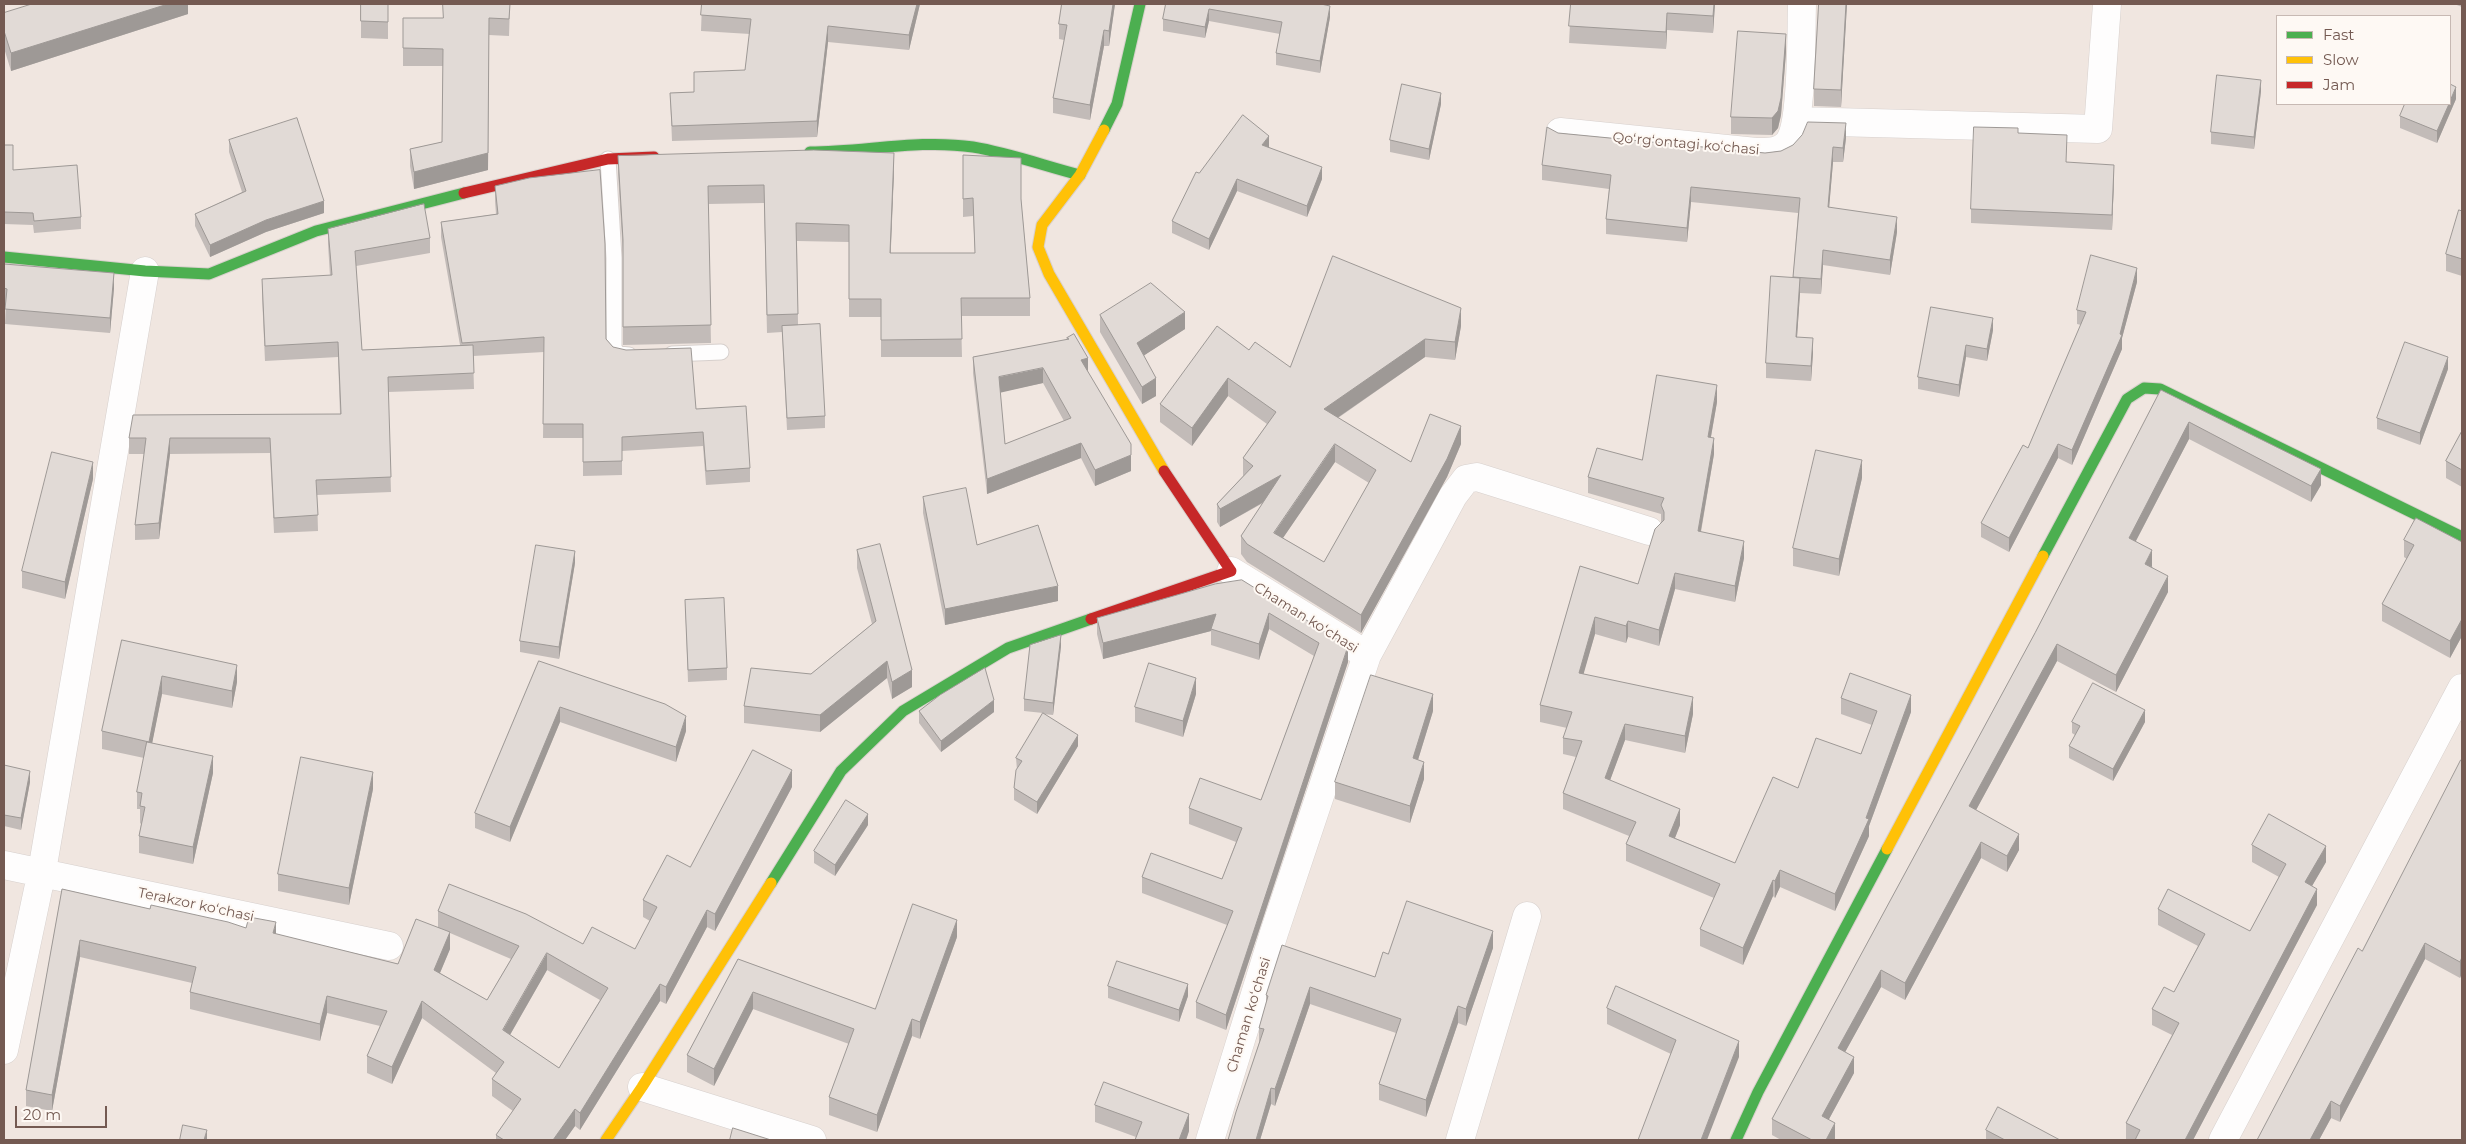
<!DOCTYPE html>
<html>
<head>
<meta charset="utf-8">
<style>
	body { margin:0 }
	#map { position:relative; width:2466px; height:1144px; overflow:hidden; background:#f8f4f1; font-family:Montserrat,sans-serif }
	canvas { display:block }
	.frame { position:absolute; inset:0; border:5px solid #745a52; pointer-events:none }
	.legend { position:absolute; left:2276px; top:15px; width:175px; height:90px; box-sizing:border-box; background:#fef9f4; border:1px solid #c7b9b3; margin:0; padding:6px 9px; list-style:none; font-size:15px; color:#745a52 }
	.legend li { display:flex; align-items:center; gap:10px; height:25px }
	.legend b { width:25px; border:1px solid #c7b9b3 }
	.scale { position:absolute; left:15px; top:1106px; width:92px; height:22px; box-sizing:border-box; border:2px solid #745a52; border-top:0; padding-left:6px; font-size:15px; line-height:18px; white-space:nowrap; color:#745a52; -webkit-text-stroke:4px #fef9f4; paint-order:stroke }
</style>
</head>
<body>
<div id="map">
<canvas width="2466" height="1144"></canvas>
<div class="frame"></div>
<ul class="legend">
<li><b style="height:6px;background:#4caf50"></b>Fast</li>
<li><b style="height:6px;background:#ffc107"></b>Slow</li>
<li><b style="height:6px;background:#c62828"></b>Jam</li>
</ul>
<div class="scale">20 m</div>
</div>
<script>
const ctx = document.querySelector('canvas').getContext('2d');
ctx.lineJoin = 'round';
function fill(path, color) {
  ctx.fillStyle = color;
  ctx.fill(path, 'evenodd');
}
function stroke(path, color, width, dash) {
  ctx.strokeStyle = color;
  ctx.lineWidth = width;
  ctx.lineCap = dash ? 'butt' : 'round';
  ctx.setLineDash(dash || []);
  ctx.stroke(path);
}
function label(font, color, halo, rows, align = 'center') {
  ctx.font = font + ' Montserrat,sans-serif';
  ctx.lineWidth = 4;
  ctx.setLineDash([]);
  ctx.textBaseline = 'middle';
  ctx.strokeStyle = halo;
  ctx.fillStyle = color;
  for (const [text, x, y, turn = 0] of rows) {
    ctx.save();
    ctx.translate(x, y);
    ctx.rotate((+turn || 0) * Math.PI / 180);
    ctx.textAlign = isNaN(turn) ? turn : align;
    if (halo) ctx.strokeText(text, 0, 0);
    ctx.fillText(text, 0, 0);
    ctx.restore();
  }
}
const residential = new Path2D(`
	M4 4H2462V1140H4ZM2277 16H2450V104H2277Z`);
const lane = new Path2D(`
	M608 159 614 258V349L619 354 629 355
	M672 354 721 352`);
const street = new Path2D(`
	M1797 121 2098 129 2107 4
	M1560 132 1756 152C1767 152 1780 153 1788 143 1803 125 1801 31 1802 4
	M1367 655 1453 496 1466 479 1477 477 1649 531
	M4 865 389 946
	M4 1050 42 871 145 271
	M642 1087 812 1140
	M1210 1140 1274 933 1367 655 1231 571
	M1460 1140 1527 916
	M2223 1140 2462 688`);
const fast = new Path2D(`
	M1104 130 1117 104 1140 4
	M810 152C864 152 919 139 973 147 1009 153 1045 166 1080 175
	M4 257 145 271 209 274 316 231 464 193
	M2043 556 2127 399 2144 388 2160 389 2462 537
	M771 883 841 771 903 711 1008 648 1091 619
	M1736 1140 1758 1092 1887 849`);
const slow = new Path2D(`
	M1104 130 1080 175 1042 225 1038 247 1049 274 1164 471
	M1887 849 2043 556
	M606 1140 642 1087 771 883`);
const jam = new Path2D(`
	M464 193 608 159 654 157
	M1091 619 1231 571 1164 471`);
const wall = new Path2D(`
	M188 4V14L11 71 4 48V13Z
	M361 4H388V39L361 38Z
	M510 4 509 36 489 35 488 170 414 189 410 166V149L442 142 443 66H403V18H443Z
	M702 4H920L909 50 828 42 817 137 672 141 670 93 694 92 745 70 750 34 701 31Z
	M1062 4H1115L1109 46H1104L1090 120 1053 113V98L1064 40 1059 39V24Z
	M1166 4 1330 17 1320 73 1276 65V53L1280 34 1209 21 1205 38 1163 31V19Z
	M1571 4H1715L1713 33 1667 30 1666 49 1569 43Z
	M1819 4H1847L1841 107 1814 106V89Z
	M2454 4H2462V7Z
	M1786 52 1781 115 1778 128 1772 135 1731 134V117Z
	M2261 91 2254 149 2211 144V132Z
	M2456 99 2437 143 2400 128V116Z
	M1441 104 1429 160 1390 152V140Z
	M1558 133 1765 153 1781 151 1846 138 1843 162H1833L1829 207 1897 232 1890 275 1823 265 1821 294 1800 293 1797 337 1813 353 1811 381 1766 378V363L1793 277 1798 213 1691 202 1687 242 1606 234V219L1609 189 1542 180V165Z
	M2018 133 2067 162 2114 179 2112 230 1971 223V209Z
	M229 140 324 213 266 232 210 257 195 226V214L242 192 229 152Z
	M4 145 13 170 81 217V229L34 233 33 225 4 224Z
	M1269 147 1322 179 1307 217 1237 191 1209 250 1172 233V221L1199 173Z
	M963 155 1021 199 1030 298V316H961L962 357H881V317H849V242L797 241 798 325 825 416V428L787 430 782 332 767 333 764 203 708 204 711 343 623 345V257L618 174V156L894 171 890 253H975L973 216 963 217Z
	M495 186 606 339 613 347 696 409 750 468V482L706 485 703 446 622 451V475L583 476V438H543L544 352 473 356 474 389 388 392 391 492 317 495 318 531 274 533 270 453 170 454 159 539 135 540V525L144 454H129V438L340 414 338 357 265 361 262 295V279L330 276 328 244V229L430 238V253L356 266 362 350 460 345 441 237V222L496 214 495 201Z
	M2462 211V276L2446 271V254Z
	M4 264 114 288 110 333 5 324 6 303H4Z
	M2137 282 2122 338V349L2072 465 2058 458 2009 552 1981 537V523L2028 448 2081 325 2077 324V310Z
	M1931 307 1993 330 1987 361 1966 357 1959 397 1918 389V377Z
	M1100 315 1185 329 1144 355 1156 396 1142 404 1100 332Z
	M1461 326 1455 360 1425 357 1338 418 1411 462 1461 444 1447 477 1361 633 1247 562 1241 554V536L1263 503 1220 527 1217 522V504L1243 476V458L1267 424 1228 396 1192 446 1160 422V404L1249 350 1290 367ZM1335 462 1369 483 1324 562 1283 538Z
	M1074 334 1088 372 1131 471 1095 486 1081 458 987 494 973 373V357L1067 340V338ZM1043 383 1064 421 1005 444 1000 392Z
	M2448 369 2420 445 2377 429V418Z
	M2161 390 2321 485 2311 502 2189 439 2136 541 2168 592 2116 692 2057 661 1976 810 2019 850 2007 872 1981 858 1905 1000 1881 987 1845 1052 1854 1073 1829 1119 1835 1140H1781L1772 1135V1119L2035 633Z
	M1717 402 1711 437 1714 454 1701 532 1744 558 1735 602 1675 589 1659 646 1628 637 1626 643 1595 634 1583 674 1693 714 1685 753 1625 740 1610 780 1680 825 1675 838 1735 863 1798 788 1861 754 1872 725 1841 714V698L1911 712 1869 826V836L1835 911 1780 887 1775 898 1773 896 1743 965 1700 946V929L1714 898 1626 861V844L1629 836 1563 809V793L1576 757 1563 754V738L1567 728 1540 722V705L1580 566 1638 584 1661 522V514L1588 493V477L1642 460Z
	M2462 431V487L2446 478V461Z
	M1862 478 1839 576 1793 566V548Z
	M93 479 65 599 22 588V571Z
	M923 497 977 545 1058 601 945 625 923 513Z
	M2404 540 2462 542V636L2450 658 2382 621V604L2407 559 2404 557Z
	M857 550 912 687 892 699 887 678 820 732 744 723V706L811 674 872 624 857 568Z
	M575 563 559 659 520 652V641Z
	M1242 580 1348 662 1226 1030 1196 1018V1002L1227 925 1142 893V877L1222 879 1236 842 1189 824V808L1261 800 1314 656 1269 629 1259 660 1211 645V631L1103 659 1097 634V618Z
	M685 600 727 668V680L688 682Z
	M122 640 237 682 232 708 162 694 152 743 213 773 193 864 139 853V836L141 824 140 823V809H137V792L144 758 102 749V731Z
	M1061 646 1053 715 1043 714 1078 746 1037 814 1014 800V788L1017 770 1016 758 1043 713 1024 711V699Z
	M539 661 686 731 676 762 560 722 510 842 475 828V813Z
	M1196 694 1183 737 1135 722V707Z
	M919 711 994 712 941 752 919 723Z
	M1433 711 1418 760 1424 779 1410 823 1335 799V782Z
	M2072 722H2145L2113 781 2069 758V746L2075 735 2072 733Z
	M2462 760V973L2460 978 2425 959 2340 1122 2331 1118 2319 1140H2257L2362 951Z
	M4 765 30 782 21 830 4 826Z
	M792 787 715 931 707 927 666 1004 660 1001 580 1130 575 1126 565 1140H496V1135L513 1111 492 1096V1079L496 1073 422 1018 392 1084 367 1073V1056L380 1026 327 1013 320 1041 190 1009V992L192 983 80 957 52 1111 26 1106V1090L62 889 150 909 276 934 398 964 438 927V911L583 944 635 949 650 921 643 917V900L690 867ZM450 933 511 959 487 1000 440 973 450 949ZM547 970 600 1000 559 1068 510 1035Z
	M373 789 349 905 278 891V874Z
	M868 825 835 876 814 863V851Z
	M2252 845 2326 862 2312 886 2317 905 2193 1140H2129L2126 1139V1123L2172 1035 2152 1025V1009L2174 992 2198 946 2158 925V909L2250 931 2279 877 2252 862Z
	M957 937 920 1039 912 1036 877 1132 829 1115V1097L849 1044 753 1009 714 1086 687 1072V1055L738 959 875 1009Z
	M1493 948 1466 1026 1458 1023 1426 1117 1379 1100V1084L1396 1033 1310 1004 1275 1106 1271 1104 1260 1140H1228L1259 1043V1028L1266 1004V995L1375 977 1388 954Z
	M1108 986 1188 996 1179 1022 1108 998Z
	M1607 1008 1739 1057 1671 1054 1607 1024Z
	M1095 1105 1189 1131 1186 1140H1135L1136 1137 1095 1122Z
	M1986 1130 2060 1140H1986Z`);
const shadedWall = new Path2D(`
	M168 4H188V14L11 71V53Z
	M917 4H920L909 50V35Z
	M1113 4H1115L1109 46V31Z
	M1714 4H1715L1713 33V16Z
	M1846 4H1847L1841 107V90Z
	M1330 6V17L1320 73V61Z
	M1209 9V21L1205 38V27Z
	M1667 13V30L1666 49V32Z
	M489 18 488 170 414 189V172L488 153Z
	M828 26V42L817 137V121Z
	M1104 30V46L1090 120V105Z
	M1786 34V52L1781 115 1778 128 1772 135V118Z
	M2261 80V91L2254 149V137Z
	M2456 87V99L2437 143V131L2449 104H2450V101Z
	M1441 93V104L1429 160V149Z
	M1846 123V138L1843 162V148Z
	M1269 136V148L1262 145Z
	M1833 147V162L1828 221V207Z
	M894 153V171L890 271V253Z
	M2114 165V179L2112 230V215Z
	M1322 167V179L1307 217V206Z
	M1237 179V191L1209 250V239Z
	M1691 187V202L1687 242V228Z
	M324 201V213L266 232 210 257V245L266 220Z
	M1897 217V232L1890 275V260Z
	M1823 250V265L1821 294V279Z
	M2137 268V282L2122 338V349L2072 465V450L2120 334Z
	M114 273V288L110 333V318Z
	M1800 278V293L1796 352V337Z
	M1461 308V326L1455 360V342Z
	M1185 312V329L1137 360V343Z
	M1993 318V330L1987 361V349Z
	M1813 338V353L1811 381V366Z
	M1425 339V357L1324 427V409Z
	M1966 345V357L1959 397V385Z
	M2448 357V369L2420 445V433Z
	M1088 358V374L1081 360Z
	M1043 368V383L999 393V377Z
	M1156 378V396L1142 404V387Z
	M1228 378V396L1192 446V428Z
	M1717 385V402L1708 453V437Z
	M2189 422V439L2129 554V538Z
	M1461 426V444L1447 477 1361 633V615Z
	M170 438V454L159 539V523Z
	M1714 438V454L1698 547V531Z
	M1081 443V458L987 494V479Z
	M1335 444V462L1274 551V533Z
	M2058 444V458L2009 552V538Z
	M1131 455V471L1095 486V470Z
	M1862 460V478L1839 576V559Z
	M93 462V479L65 599V582Z
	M2321 469V485L2311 502V486Z
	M1281 475V492L1220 527V509Z
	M1744 541V558L1735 602V586Z
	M2152 550V566L2145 580V564Z
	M575 551V563L559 659V647Z
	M1675 573V589L1659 646V630Z
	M2168 576V592L2116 692V675Z
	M1058 586V601L945 625V609Z
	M1269 613V629L1259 660V644Z
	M1216 614 1211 631 1103 659V643Z
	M1595 617V634L1579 690V673Z
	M2462 619V636L2450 658V641Z
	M1628 621V637L1626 643V626Z
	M1061 635V646L1053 715V703Z
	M2057 644V661L1969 823V806Z
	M1348 646V662L1226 1030V1015Z
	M887 661V678L820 732V715Z
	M237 665V682L232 708V691Z
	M912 670V687L892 699V682Z
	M162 676V694L149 759V742Z
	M1196 678V694L1183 737V721Z
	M1433 694V711L1413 776V758Z
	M1911 695V712L1869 826V836L1835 911V894L1866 818Z
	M1693 697V714L1685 753V736Z
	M994 700V712L941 752V741Z
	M560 707V722L510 842V827Z
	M2145 710V722L2113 781V769Z
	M686 716V731L676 762V747Z
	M1625 724V740L1605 794V778Z
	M1078 735V746L1037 814V802Z
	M213 756V773L193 864V847Z
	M1424 762V779L1410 823V806Z
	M792 770V787L715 931V914Z
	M30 771V782L21 830V818Z
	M373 772V789L349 905V888Z
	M1680 809V825L1669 853V836Z
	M868 814V825L835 876V865Z
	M2019 834V850L2007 872V856Z
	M1981 842V858L1905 1000V983Z
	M2326 846V862L2305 898V882Z
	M1780 870V887L1775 898V881Z
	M1773 880V896L1743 965V948Z
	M2317 889V905L2193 1140H2185Z
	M707 910V927L666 1004V987Z
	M957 920V937L920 1039V1022Z
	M276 922V939L273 933Z
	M1493 931V948L1466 1026V1009Z
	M450 932V949L434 987V970Z
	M80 940V957L52 1111V1095Z
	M2425 943V959L2340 1122V1106Z
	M547 953V970L503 1047V1030Z
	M2462 957V973L2460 978V962Z
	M1881 970V987L1838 1065V1048Z
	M660 984V1001L580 1130V1113Z
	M1188 984V996L1179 1022V1010Z
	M1310 987V1004L1275 1106V1089Z
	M753 992V1009L714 1086V1069Z
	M327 996V1013L320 1041V1024Z
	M422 1001V1018L392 1084V1067Z
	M1458 1006V1023L1426 1117V1100Z
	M912 1019V1036L877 1132V1115Z
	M1739 1041V1057L1707 1140H1701Z
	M1854 1057V1073L1822 1132V1116Z
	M1271 1088V1104L1260 1140H1256Z
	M2331 1101V1118L2319 1140H2310Z
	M575 1109V1126L565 1140H553Z
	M1189 1114V1131L1186 1140H1179Z
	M1835 1123V1140H1826Z
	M207 1130V1140H204Z`);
const building = new Path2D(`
	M32 4H168L11 53 4 31V13Z
	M361 4H388V22L361 21Z
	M443 4H510L509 19 489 18 488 153 414 172 410 149 442 142 443 49 403 48V18H443Z
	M702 4H917L909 35 828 26 817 121 672 126 670 93 694 92V72L745 70 751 19 701 15Z
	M1062 4H1113L1109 31 1104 30 1090 105 1053 98 1067 25 1059 24Z
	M1166 4H1321L1330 6 1320 61 1276 53 1282 22 1209 9 1205 27 1163 19Z
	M1571 4H1714L1713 16 1667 13 1666 32 1569 26Z
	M1819 4H1846L1841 90 1814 89Z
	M1738 31 1786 34 1781 98 1778 111 1772 118 1731 117Z
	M2217 75 2261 80 2254 137 2211 132Z
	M1402 84 1441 93 1429 149 1390 140Z
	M2450 84 2456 87 2450 101Z
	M2405 104H2449L2437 131 2400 116Z
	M1243 115 1269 136 1262 145 1322 167 1307 206 1237 179 1209 239 1172 221 1196 172 1199 173Z
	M297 118 324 201 266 220 210 245 195 214 246 191 229 140Z
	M1808 122 1846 123 1843 148 1833 147 1828 207 1897 217 1890 260 1823 250 1821 279 1793 277 1800 198 1691 187 1687 228 1606 219 1611 175 1542 165 1547 127 1558 133 1765 153 1781 151 1793 145 1802 135Z
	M1974 127 2018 128V133L2067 135 2066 162 2114 165 2112 215 1971 209Z
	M4 145H13V170L77 165 81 217 34 221 33 213 4 212Z
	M814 150 894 153 890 253H975L973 198 963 199V155L1021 158V199L1030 298H961L962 339 881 340V299H849V225L796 223 798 314 767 315 764 185 708 186 711 325 623 327V240L618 156Z
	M600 170 605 244 606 339 613 347 626 350 691 348 696 409 746 406 750 468 706 471 703 432 622 437V461L583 462V424H543L544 337 462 343 441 222 498 214 495 186 529 178Z
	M424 204 430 238 355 251 362 350 473 345 474 373 388 377 391 477 316 480 318 515 274 518 270 438H170L159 523 135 525 146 438H129L133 415 341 414 338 342 265 346 262 279 332 275 328 229Z
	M2459 210 2462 211V259L2446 254Z
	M2091 255 2137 268 2120 334 2122 335 2072 450 2058 444 2009 538 1981 523 2023 445 2028 448 2086 312 2077 310Z
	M1333 256 1461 308 1455 342 1425 339 1324 409 1411 462 1430 414 1461 426 1447 459 1361 615 1247 544 1241 536 1281 475 1220 509 1217 504 1253 466 1243 458 1276 412 1228 378 1192 428 1160 404 1217 326 1249 350 1255 342 1290 367ZM1335 444 1376 470 1324 562 1274 533Z
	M4 264 114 273 110 318 5 309 7 289 4 288Z
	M1771 276 1800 278 1796 337 1813 338 1811 366 1766 363Z
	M1151 283 1185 312 1137 343 1156 378 1142 387 1100 315Z
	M1931 307 1993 318 1987 349 1966 345 1959 385 1918 377Z
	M820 324 825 416 787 418 782 326Z
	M1074 334 1088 358 1081 360 1131 444V455L1095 470 1081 443 987 479 973 357 1069 339 1067 338ZM1043 368 1071 418 1005 444 999 377Z
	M2405 342 2448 357 2420 433 2377 418Z
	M1657 375 1717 385 1708 437 1714 438 1698 531 1744 541 1735 586 1675 573 1659 630 1628 621 1626 626 1595 617 1579 673 1693 697 1685 736 1625 724 1605 778 1680 809 1669 836 1735 863 1773 777 1798 788 1816 738 1861 754 1877 711 1841 698 1850 673 1911 695 1866 818 1869 819 1835 894 1780 870 1775 881 1773 880 1743 948 1700 929 1720 884 1626 844 1636 822 1563 793 1582 741 1563 738 1572 712 1540 705 1580 566 1638 584 1655 529 1664 520V512L1661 505 1664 498 1588 477 1597 448 1642 460Z
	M2161 390 2321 469 2311 486 2189 422 2129 538 2152 550 2145 564 2168 576 2116 675 2057 644 1969 806 2019 834 2007 856 1981 842 1905 983 1881 970 1838 1048 1854 1057 1822 1116 1835 1123 1826 1140H1812L1772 1119 2035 633Z
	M2462 431V470L2446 461Z
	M1816 450 1862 460 1839 559 1793 548Z
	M52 452 93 462 65 582 22 571Z
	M966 488 977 545 1038 525 1058 586 945 609 923 497Z
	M2416 518 2462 542V619L2450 641 2382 604 2414 545 2404 540Z
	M880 544 912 670 892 682 887 661 820 715 744 706 751 668 811 674 876 621 857 550Z
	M536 545 575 551 559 647 520 641Z
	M1242 580 1348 646 1226 1015 1196 1002 1233 911 1142 877 1151 853 1222 879 1242 828 1189 808 1200 778 1261 800 1319 643 1269 613 1259 644 1211 629 1216 614 1103 643 1097 618 1215 584Z
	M724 598 727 668 688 670 685 600Z
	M1061 635 1053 703 1024 699 1030 645Z
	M122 640 237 665 232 691 162 676 149 742 102 731Z
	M539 661 665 704 686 716 676 747 560 707 510 827 475 813Z
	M1149 663 1196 678 1183 721 1135 707Z
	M985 668 994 700 941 741 919 711 940 695Z
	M1371 675 1433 694 1413 758 1424 762 1410 806 1335 782Z
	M2093 683 2145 710 2113 769 2069 746 2080 726 2072 722Z
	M1043 713 1078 735 1037 802 1014 788 1016 770 1022 761 1016 758Z
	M147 742 213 756 193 847 139 836 145 807 140 806 142 793 137 792Z
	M753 750 792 770 715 914 707 910 666 987 660 984 580 1113 575 1109 553 1140H504L496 1135 521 1099 492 1079 504 1062 422 1001 392 1067 367 1056 387 1011 327 996 320 1024 190 992 196 967 80 940 52 1095 26 1090 62 889 150 909 151 905 228 922 246 928 249 917 276 922 273 933 398 964 416 919 450 932 434 970 487 1000 519 946 438 911 449 884 526 914 583 944 592 927 635 949 657 907 643 900 667 855 690 867ZM547 953 608 988 559 1068 503 1030Z
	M301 757 373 772 349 888 278 874Z
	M2461 760H2462V957L2460 962 2425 943 2340 1106 2331 1101 2310 1140H2257L2358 948 2362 951Z
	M4 765 30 771 21 818 4 815Z
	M846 800 868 814 835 865 814 851Z
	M2269 814 2326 846 2305 882 2317 889 2185 1140H2135L2140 1130 2126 1123 2179 1023 2152 1009 2164 987 2174 992 2205 934 2158 909 2168 889 2250 931 2286 864 2252 845Z
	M1407 901 1493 931 1466 1009 1458 1006 1426 1100 1379 1084 1401 1019 1310 987 1275 1089 1271 1088 1256 1140H1228L1236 1112 1264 1029 1259 1028 1268 996 1266 995 1282 945 1375 977 1383 952 1388 954Z
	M913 904 957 920 920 1022 912 1019 877 1115 829 1097 854 1029 753 992 714 1069 687 1055 738 959 875 1009Z
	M1117 961 1188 984 1179 1010 1108 986Z
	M1616 986 1739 1041 1701 1140H1638L1676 1040 1607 1008Z
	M1104 1082 1189 1114 1179 1140H1135L1142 1122 1095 1105Z
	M1998 1107 2060 1140H2005L1986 1130Z
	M183 1125 207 1130 204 1140H180Z
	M733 1128 771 1140H730Z`);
const streetNames = [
	["Qoʻrgʻontagi koʻchasi",1686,144,5],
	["Chaman koʻchasi",1306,618,32],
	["Terakzor koʻchasi",196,905,12],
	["Chaman koʻchasi",1249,1015,-73]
];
fill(residential, '#f0e6e0');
stroke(lane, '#d7d0cd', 17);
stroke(street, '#d7d0cd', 29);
stroke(fast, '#d8d0cc', 13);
stroke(slow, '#d8d0cc', 13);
stroke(jam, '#d8d0cc', 13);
stroke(lane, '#fefdfd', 15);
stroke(street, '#fefdfd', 28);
stroke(fast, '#4caf50', 11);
stroke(slow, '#ffc107', 11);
stroke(jam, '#c62828', 11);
fill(wall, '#c2bbb8');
fill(shadedWall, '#9e9996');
fill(building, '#e1dad6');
stroke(building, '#9e9996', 1);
label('14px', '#745a52', '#fef9f4', streetNames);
</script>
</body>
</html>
